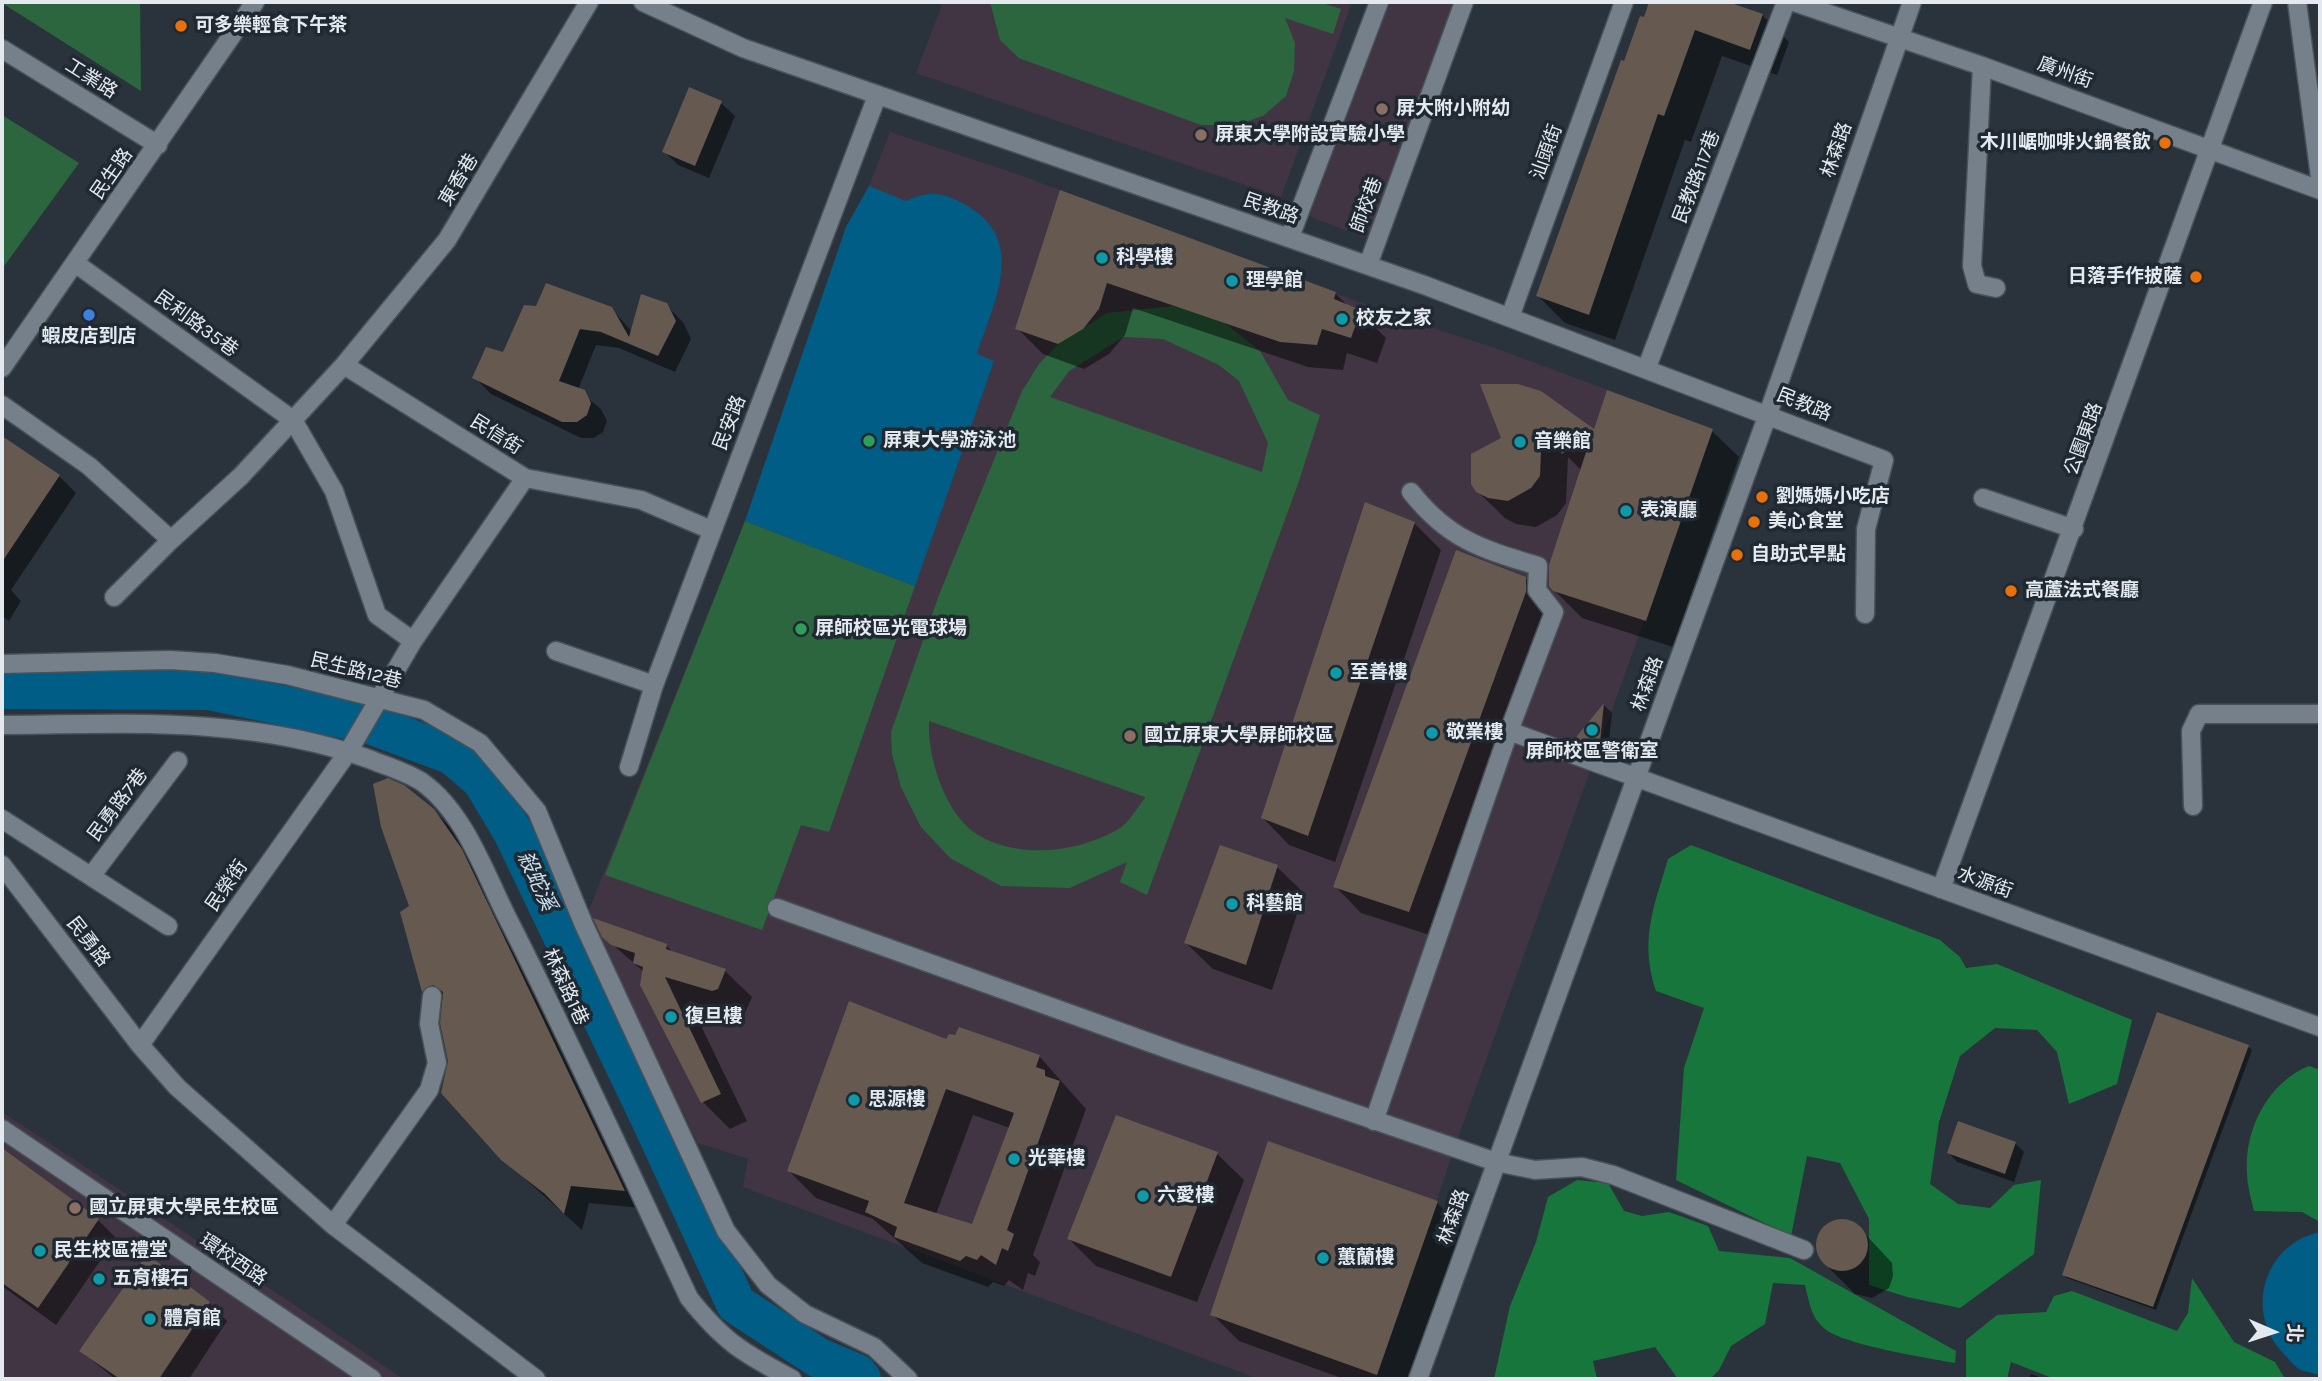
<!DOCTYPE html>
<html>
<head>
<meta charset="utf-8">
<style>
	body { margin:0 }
	#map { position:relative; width:2322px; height:1381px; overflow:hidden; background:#2a333c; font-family:Karla,"Noto Sans TC",sans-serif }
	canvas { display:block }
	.frame { position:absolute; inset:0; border:4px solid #e3e9ef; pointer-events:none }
	.north { position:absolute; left:2238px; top:1297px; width:70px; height:70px; -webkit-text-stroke:5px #202932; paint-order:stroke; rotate:93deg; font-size:19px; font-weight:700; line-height:28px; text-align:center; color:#e3e9ef }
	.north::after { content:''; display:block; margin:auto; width:24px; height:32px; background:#e3e9ef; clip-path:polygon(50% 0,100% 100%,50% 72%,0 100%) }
</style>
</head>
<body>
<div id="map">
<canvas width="2322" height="1381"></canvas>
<div class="frame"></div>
<div class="north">北</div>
</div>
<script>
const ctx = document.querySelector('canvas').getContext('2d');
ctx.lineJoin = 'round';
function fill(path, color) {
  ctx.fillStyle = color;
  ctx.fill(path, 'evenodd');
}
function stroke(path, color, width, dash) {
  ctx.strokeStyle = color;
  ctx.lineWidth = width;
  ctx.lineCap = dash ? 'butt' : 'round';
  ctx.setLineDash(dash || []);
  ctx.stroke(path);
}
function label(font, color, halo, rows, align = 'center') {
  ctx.font = font + ' Karla,"Noto Sans TC",sans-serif';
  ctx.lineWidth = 7;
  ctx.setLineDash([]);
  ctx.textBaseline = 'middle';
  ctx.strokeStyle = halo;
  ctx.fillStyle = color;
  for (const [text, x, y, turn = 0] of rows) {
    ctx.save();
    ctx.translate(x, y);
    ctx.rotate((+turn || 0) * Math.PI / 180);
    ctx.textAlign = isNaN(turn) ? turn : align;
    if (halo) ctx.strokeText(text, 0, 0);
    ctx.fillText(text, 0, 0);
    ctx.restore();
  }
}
const education = new Path2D(`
	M943 2H1352L1281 197 916 73Z
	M1390 2H1454L1372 227 1365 238 1309 216Z
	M890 132 1014 173 1396 316 1495 348 1713 429 1454 1149 1376 1379H1259L743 1187 748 1159 698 1143 587 915 745 521 846 227 869 186Z
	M2 1112 293 1304 403 1379H2Z`);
const green = new Path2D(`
	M2 2H140L141 91 2 3Z
	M990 2H1319L1341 9 1333 34 1285 18 1295 43 1294 71 1286 96 1263 116 1236 125H1201L1019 58 1000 40Z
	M2 115 79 163 2 269Z
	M1173 306 1222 321 1260 351 1288 400 1320 415 1298 484 1147 895 1120 882 1127 862 1070 888 1001 886 950 858 921 827 901 787 892 754 891 732 939 595 1022 391 1039 364 1058 344 1107 313ZM1124 337 1163 339 1219 365 1239 381 1268 443 1262 472 1050 397 1069 371ZM929 721 1145 797V798C1137 808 1128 824 1117 830 1076 853 1019 859 978 835 945 815 927 756 929 721Z
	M745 521 915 586 829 832 801 825 762 930 605 875Z`);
const forest = new Path2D(`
	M1691 845 1940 940 1960 957 1966 968 1997 964 2132 1020 2117 1084 2069 1104 2057 1052 2037 1030 1995 1028 1960 1056 1939 1122 1930 1184 1958 1204 1990 1208 2014 1185 2041 1180 2034 1254 1960 1308 1907 1297 1869 1285V1219L1840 1163 1807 1156 1791 1236 1676 1180 1684 1068 1704 1008 1656 991C1639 940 1654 907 1668 859Z
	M2309 1066 2320 1070V1222L2302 1212 2254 1211C2251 1198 2247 1185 2247 1173 2244 1128 2269 1082 2309 1066Z
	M1577 1180 1608 1183 1624 1211 1642 1216 1669 1212 1708 1226 1719 1251 1790 1258 1956 1351 1955 1363C1928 1358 1844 1345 1825 1329 1811 1318 1809 1301 1805 1285L1773 1283 1765 1324 1731 1346 1719 1370 1710 1379H1678L1655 1347 1593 1361 1597 1379H1494L1510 1306 1536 1242 1548 1197Z
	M2192 1278 2234 1342 2275 1362 2285 1379H2055L2011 1362 2007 1379H1966V1340L1997 1315 2046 1312 2054 1296 2072 1291 2177 1331 2188 1313Z`);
const water = new Path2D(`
	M869 186 906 201C927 191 942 192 962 203 1029 237 995 300 977 354L994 361 915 586 745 521 846 227Z
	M2320 1232V1375C2314 1373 2305 1372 2299 1369 2294 1366 2289 1359 2284 1354 2244 1313 2263 1244 2320 1232Z`);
const shadow = new Path2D(`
	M1651 2H1723L1762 15 1789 42 1777 75 1722 56 1691 142 1685 140 1615 340 1565 323 1538 296Z
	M721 103 735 116 709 178 678 165 664 151Z
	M1061 192 1335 293 1349 307 1360 312 1386 338 1377 363 1347 353 1343 370 1308 367 1133 308 1125 335 1109 354 1084 369 1043 354 1017 328Z
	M666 305 683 322 691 339 675 372 619 348 596 345 578 390 601 409 607 421 603 432 594 438H581L491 394 474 377 504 354 611 308 632 332Z
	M1482 386 1595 432 1712 431 1739 457 1673 647 1582 618 1554 590 1582 471 1568 457 1566 503 1557 515 1536 527 1516 524 1505 518 1477 491 1504 438Z
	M2 438 59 476 76 493 11 590 21 601 9 621 2 616Z
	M1414 523 1441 550 1335 862 1289 845 1263 818Z
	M1525 578 1552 605 1436 937 1361 913 1335 886Z
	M1604 705 1612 713 1607 759 1584 751 1575 742Z
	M433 810 452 829 475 862 641 1208 589 1203 582 1230 502 1158 450 1061 443 1007 423 991 411 907Z
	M1277 867 1304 893 1272 990 1213 969 1186 943Z
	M603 936 667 946 674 954 725 971 752 997 744 1015 739 1017 689 1001 747 1121 730 1129 703 1102 644 972Z
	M947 1041 1039 1056 1086 1109 1033 1255 1040 1262 1035 1276 1028 1273 1023 1290 1009 1280 1004 1286 993 1282 988 1287 922 1263 873 1219 816 1198 789 1171ZM973 1115 1010 1128 973 1226 936 1214Z
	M2248 1047 2252 1050 2156 1310 2067 1278 2064 1275Z
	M2015 1143 2024 1152 2014 1182 1957 1162 1949 1153Z
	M2 1150 98 1220 116 1238 56 1325 2 1286Z
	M1217 1154 1244 1180 1197 1302 1096 1266 1069 1239Z
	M1437 1203 1464 1229 1411 1379H1344L1239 1341 1212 1314Z
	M1843 1220 1855 1223 1892 1263 1893 1276 1889 1288 1872 1298 1855 1294 1827 1266 1819 1251 1820 1234 1833 1222Z
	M209 1303 227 1321 189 1379H115L81 1351Z
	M2031 1374 2045 1379H2029Z`);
const river = new Path2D(`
	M2 689 209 690 370 724 453 755 482 780 513 832 649 1115 736 1304 819 1358 857 1374 861 1379`);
const building = new Path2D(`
	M1649 2H1728L1763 14 1750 50 1695 30 1664 116 1658 114 1589 315 1536 296 1621 60 1624 61 1640 16 1644 17Z
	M689 87 722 101 695 166 662 152Z
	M1060 190 1336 292 1334 299 1361 310 1351 338 1322 329 1317 345 1280 342 1107 283 1099 309 1083 329 1058 344 1015 329Z
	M546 283 612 307 629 337 641 294 667 303 676 321 658 356 601 332 580 329 559 381 585 390 591 403 587 415 577 422H562L472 378 486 347 503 352 524 305 536 306Z
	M1480 384H1518L1541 391 1594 429 1607 390 1713 429 1646 621 1553 591 1549 586V565L1591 437 1562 454 1542 429 1540 476 1531 488 1508 501 1488 498 1476 492 1471 484V454L1501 438Z
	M2 436 60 475 2 562Z
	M1365 502 1415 522 1308 836 1261 818Z
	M1456 550 1526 577V592L1409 912 1333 887Z
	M1604 703 1599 752 1573 742V741Z
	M388 778 404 785 434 809 462 849 625 1191 571 1186 564 1214 545 1194 501 1160 441 1093 448 1061 440 1023 443 992 433 985 422 992 400 912 409 906 381 827 373 784Z
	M1220 845 1278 865 1246 965 1184 943Z
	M593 918 667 944 666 949 726 969 718 989 712 991 665 977 721 1094 701 1103 640 985 643 967 633 963 635 953 611 945 602 937Z
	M849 1001 946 1039 949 1034 955 1035 959 1027 1040 1055 1036 1067 1045 1070V1076L1060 1081 1007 1230 1014 1234 1008 1251 1002 1248 996 1265 981 1255 977 1260 966 1256 960 1261 894 1237 897 1227 865 1212 869 1201 787 1171ZM946 1089 1014 1113 972 1224 904 1203Z
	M2157 1012 2249 1045 2153 1307 2062 1275Z
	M1116 1115 1218 1152 1171 1277 1067 1239Z
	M1958 1121 2016 1142 2005 1174 1947 1153Z
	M1268 1141 1438 1201 1377 1375 1210 1315Z
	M2 1148 99 1219 38 1308 2 1283Z
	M1816 1245a26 26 0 1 1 52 0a26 26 0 1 1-52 0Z
	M147 1254 210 1302 159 1379H120L79 1351Z`);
const minor = new Path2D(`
	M643 2 743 48 1424 285 1884 460 1866 529 1865 614
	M1794 2 1982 66 2320 190
	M2297 2 2320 177
	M2 49 158 145
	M1982 66 1972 266 1977 284 1996 288
	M1290 237 1379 2
	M75 263 293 420 334 491 377 615 413 641
	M1368 265 1464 2
	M1510 317 1624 2
	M344 365 525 478 641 500 711 530
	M1647 367 1786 2
	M2 368 255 2
	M2 405 89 466 171 540 241 476 344 365 447 240 589 2
	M1983 498 2074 529
	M114 597 171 540
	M556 651 654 685
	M2 664 170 660 215 663 287 675 424 710 480 743 537 811 584 925 726 1231 768 1285 805 1314 874 1347 908 1379
	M2 725C125 724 250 716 369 759 386 766 407 772 422 782 464 812 484 871 506 915 570 1041 629 1170 689 1298 724 1342 743 1353 792 1379
	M1509 731 2320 1027
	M629 767 654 685 877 96
	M2193 806 2191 731 2199 714H2320
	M2 819 168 926
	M2 865 140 1045 177 1087 333 1225 536 1379
	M92 875 178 761
	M1941 889 2263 2
	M777 908 1176 1052 1496 1162 1535 1170 1582 1167 1613 1175 1804 1250
	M140 1045 348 752 413 641 525 478
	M1374 1121 1509 731 1554 612 1537 590 1538 566C1482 549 1449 540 1411 492
	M2 1129 372 1379
	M333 1225 429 1090 437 1063 429 1024 432 996
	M1418 1379 1768 414 1912 2`);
const markers = [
	[181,26,7,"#e8710a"],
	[1382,109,7,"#8d6e63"],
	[1201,135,7,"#8d6e63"],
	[2165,143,7,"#e8710a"],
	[1102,258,7,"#0f9aa8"],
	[2196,277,7,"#e8710a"],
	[1232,281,7,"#0f9aa8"],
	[89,315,7,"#3f7fe0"],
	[1342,319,7,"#0f9aa8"],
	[869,441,7,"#2e9e5b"],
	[1520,442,7,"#0f9aa8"],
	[1762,497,7,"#e8710a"],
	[1626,511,7,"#0f9aa8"],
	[1754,522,7,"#e8710a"],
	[1737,555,7,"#e8710a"],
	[2011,591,7,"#e8710a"],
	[801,629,7,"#2e9e5b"],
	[1336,673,7,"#0f9aa8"],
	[1592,730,7,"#0f9aa8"],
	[1432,733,7,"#0f9aa8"],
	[1130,736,7,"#8d6e63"],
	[1232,904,7,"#0f9aa8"],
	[671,1017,7,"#0f9aa8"],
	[854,1100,7,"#0f9aa8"],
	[1014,1159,7,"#0f9aa8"],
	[1143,1196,7,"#0f9aa8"],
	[75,1208,7,"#8d6e63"],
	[40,1251,7,"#0f9aa8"],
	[1323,1258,7,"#0f9aa8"],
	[99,1279,7,"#0f9aa8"],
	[150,1319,7,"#0f9aa8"]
];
const poiNames = [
	["可多樂輕食下午茶",195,26],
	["屏大附小附幼",1396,109],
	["屏東大學附設實驗小學",1215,135],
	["木川崌咖啡火鍋餐飲",2151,143,"right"],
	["科學樓",1116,258],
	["日落手作披薩",2182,277,"right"],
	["理學館",1246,281],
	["校友之家",1356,319],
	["蝦皮店到店",89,337,"center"],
	["屏東大學游泳池",883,441],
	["音樂館",1534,442],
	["劉媽媽小吃店",1776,497],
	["表演廳",1640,511],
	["美心食堂",1768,522],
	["自助式早點",1751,555],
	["高蘆法式餐廳",2025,591],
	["屏師校區光電球場",815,629],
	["至善樓",1350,673],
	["敬業樓",1446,733],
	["國立屏東大學屏師校區",1144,736],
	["屏師校區警衛室",1592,752,"center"],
	["科藝館",1246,904],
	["復旦樓",685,1017],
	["思源樓",868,1100],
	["光華樓",1028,1159],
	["六愛樓",1157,1196],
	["國立屏東大學民生校區",89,1208],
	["民生校區禮堂",54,1251],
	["蕙蘭樓",1337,1258],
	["五育樓石",113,1279],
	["體育館",164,1319]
];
const streetNames = [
	["廣州街",2065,73,20],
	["工業路",91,79,32],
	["林森路",1837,150,-71],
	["汕頭街",1547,152,-70],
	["民生路",112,174,-55],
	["民教路117巷",1697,177,-69],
	["東香巷",459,180,-59],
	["師校巷",1367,205,-70],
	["民教路",1271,209,19],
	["民利路35巷",196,324,36],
	["民教路",1804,405,22],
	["民安路",730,423,-69],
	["民信街",496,435,32],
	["公園東路",2084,439,-70],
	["民生路12巷",356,671,14],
	["林森路",1648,684,-70],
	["民勇路7巷",118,805,-53],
	["水源街",1985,883,20],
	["民榮街",227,886,-55],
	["民勇路",88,942,52],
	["林森路1巷",565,987,65],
	["林森路",1454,1217,-70],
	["環校西路",233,1260,34]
];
const waterNames = [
	["殺蛇溪",536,881,65]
];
fill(education, '#413543');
fill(green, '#2c663e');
fill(forest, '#17763c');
fill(water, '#005d85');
fill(shadow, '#0007');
stroke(river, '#005d85', 40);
fill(building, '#655950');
stroke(minor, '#485158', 21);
stroke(minor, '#75808b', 18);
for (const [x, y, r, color] of markers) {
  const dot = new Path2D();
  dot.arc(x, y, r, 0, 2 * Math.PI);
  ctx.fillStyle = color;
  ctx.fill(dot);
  stroke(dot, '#202932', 2.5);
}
label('bold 19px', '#e3e9ef', '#202932', poiNames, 'left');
label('19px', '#e3e9ef', '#202932', streetNames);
label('italic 21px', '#cbe1f0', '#202932', waterNames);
</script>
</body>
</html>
